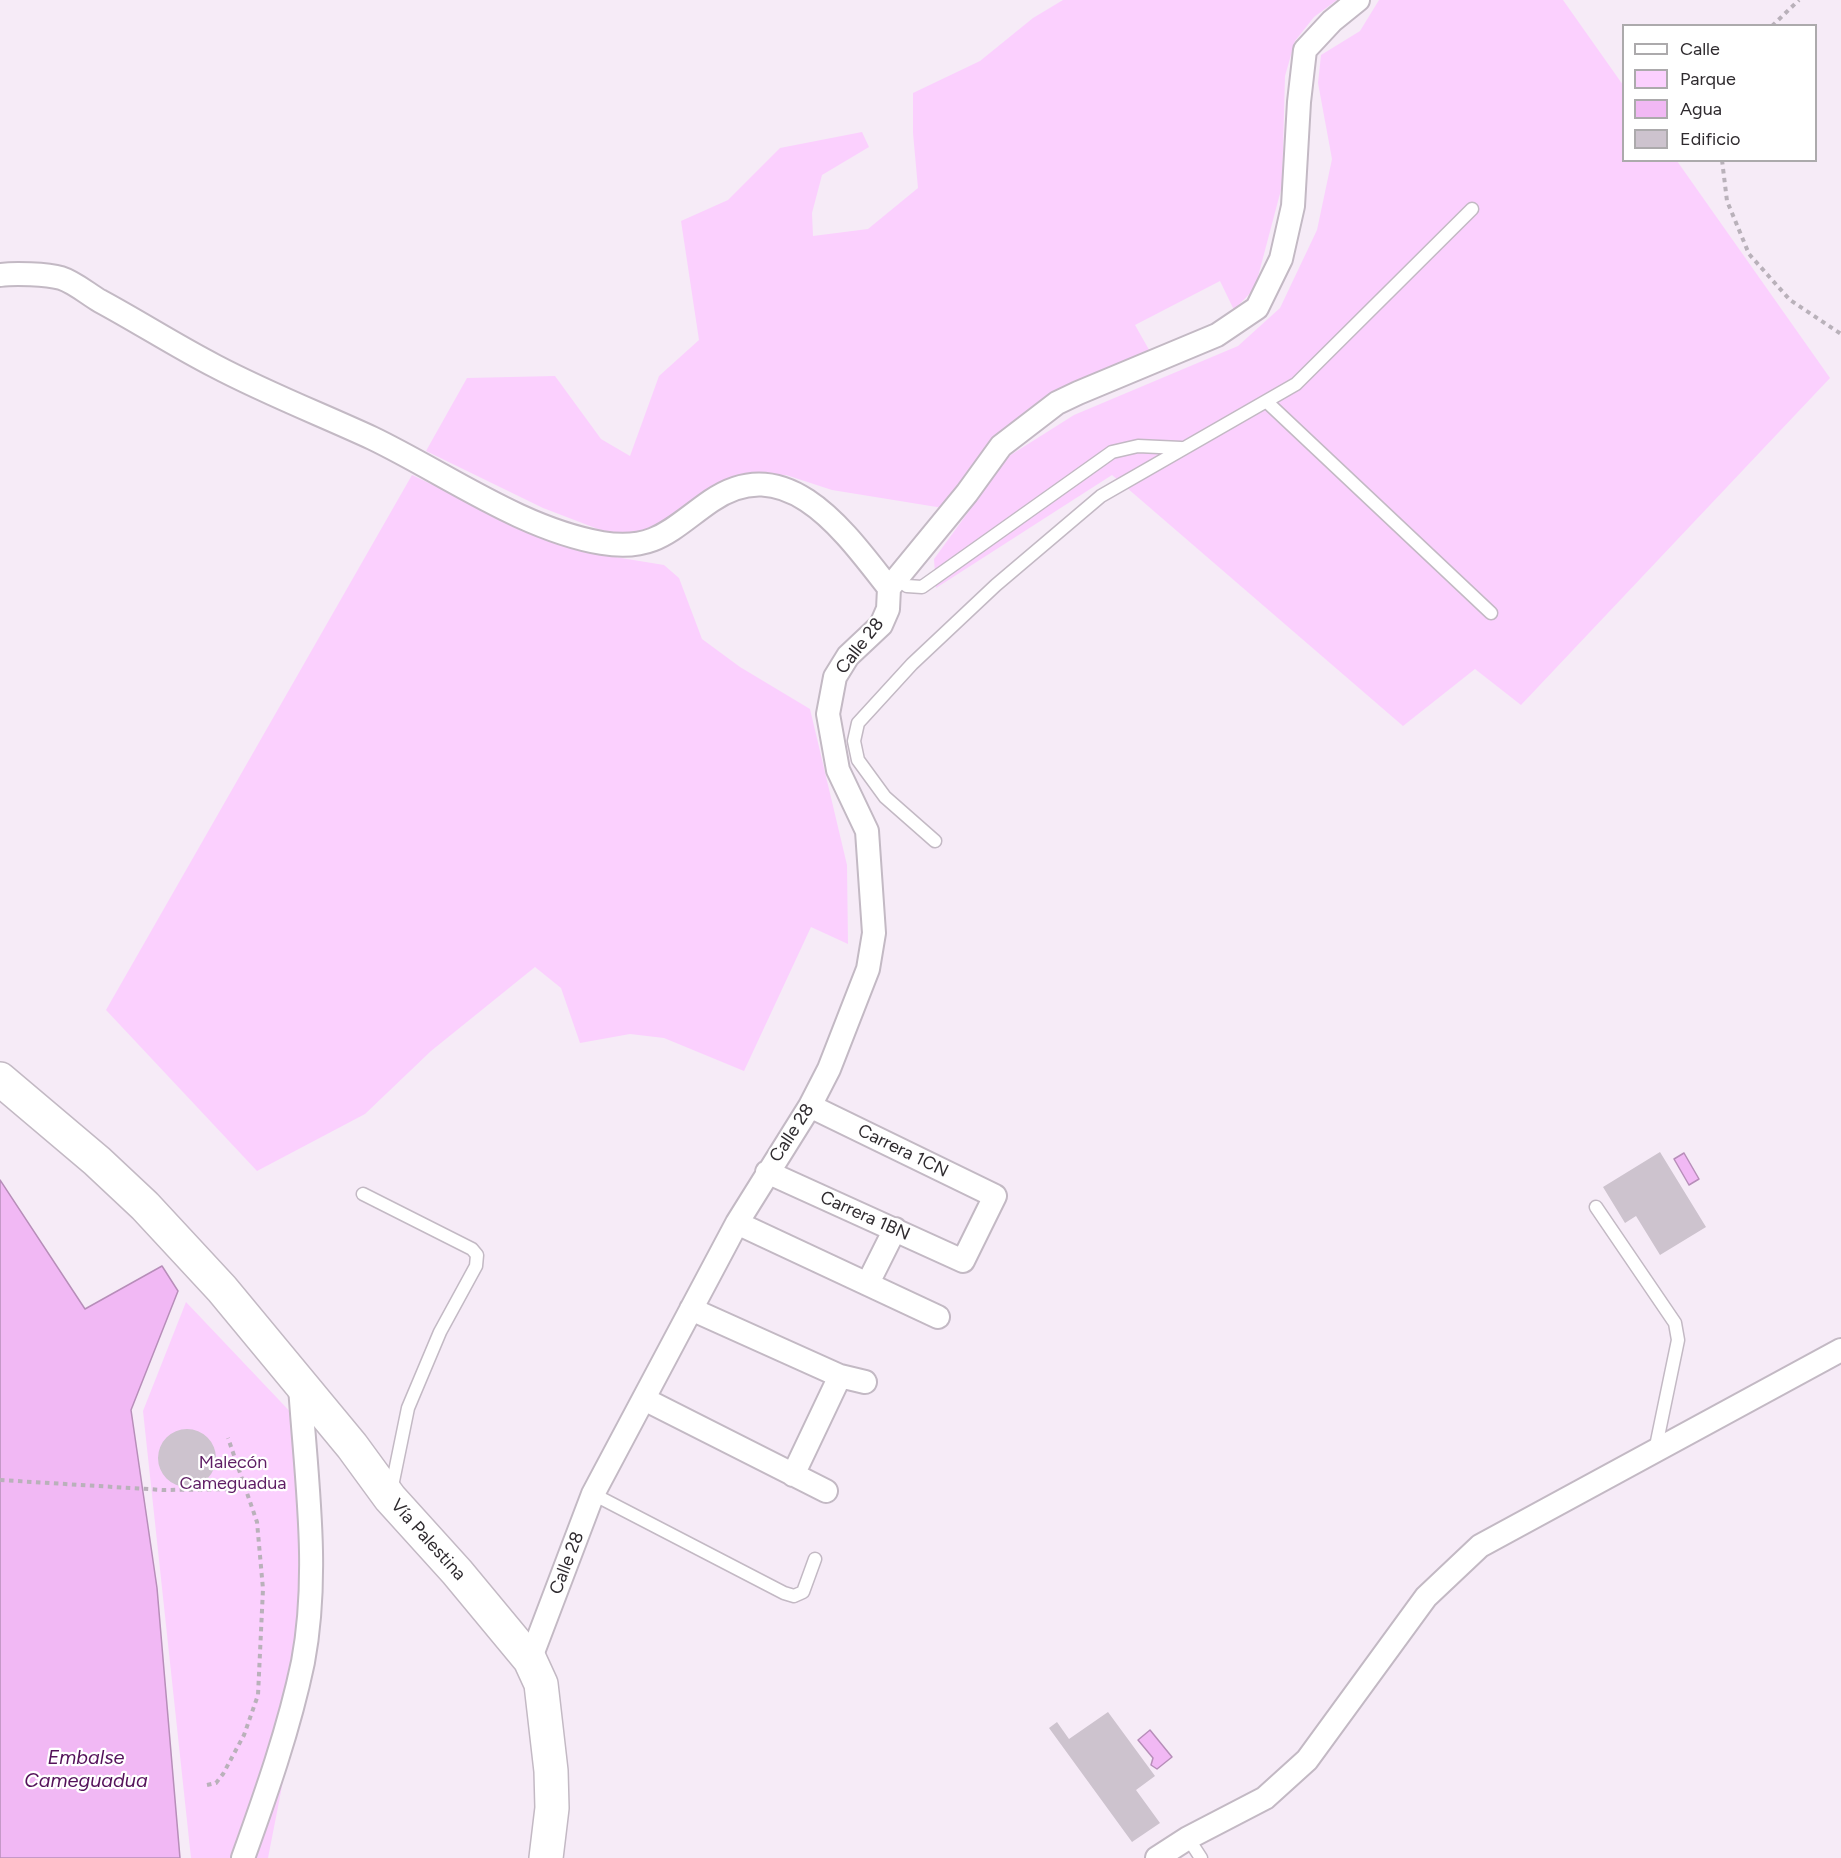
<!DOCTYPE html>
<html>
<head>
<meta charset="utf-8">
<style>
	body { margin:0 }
	#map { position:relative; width:1841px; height:1858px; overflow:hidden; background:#f6ebf7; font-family:Figtree,sans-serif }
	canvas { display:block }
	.legend { position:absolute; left:1622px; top:24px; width:195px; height:138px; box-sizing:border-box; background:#fff; border:2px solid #acaaac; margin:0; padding:8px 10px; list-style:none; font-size:18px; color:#2f2b2f }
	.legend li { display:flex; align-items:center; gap:12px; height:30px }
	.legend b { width:30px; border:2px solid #acaaac }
</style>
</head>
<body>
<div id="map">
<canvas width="1841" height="1858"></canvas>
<ul class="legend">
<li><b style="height:8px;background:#fff"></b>Calle</li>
<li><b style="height:16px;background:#fbd0fe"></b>Parque</li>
<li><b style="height:16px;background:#f1b8f4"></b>Agua</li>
<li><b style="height:16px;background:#cdc3ce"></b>Edificio</li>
</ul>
</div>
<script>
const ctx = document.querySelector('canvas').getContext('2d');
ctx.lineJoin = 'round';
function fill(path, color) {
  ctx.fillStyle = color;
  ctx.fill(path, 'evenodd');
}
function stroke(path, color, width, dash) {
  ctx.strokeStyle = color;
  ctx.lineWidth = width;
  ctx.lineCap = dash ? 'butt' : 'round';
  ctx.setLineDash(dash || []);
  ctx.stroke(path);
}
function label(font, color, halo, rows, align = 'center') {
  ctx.font = font + ' Figtree,sans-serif';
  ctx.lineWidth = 4.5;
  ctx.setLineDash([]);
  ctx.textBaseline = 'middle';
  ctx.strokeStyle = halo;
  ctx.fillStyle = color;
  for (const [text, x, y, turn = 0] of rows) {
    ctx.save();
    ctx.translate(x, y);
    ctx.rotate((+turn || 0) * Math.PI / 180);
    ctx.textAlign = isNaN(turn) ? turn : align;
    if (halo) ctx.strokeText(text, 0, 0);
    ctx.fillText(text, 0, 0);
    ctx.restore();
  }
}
const green = new Path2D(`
	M1063 0H1337L1314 17 1295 41 1285 76 1282 186 1255 288 1234 310 1220 281 1135 325 1152 355 1082 380 943 508 832 490 786 475H745L707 489 675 518 648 530 611 534 543 508 426 451 467 378 555 376 601 439 630 456 659 376 699 340 681 221 728 200 780 148 862 132 869 147 822 175 812 213 813 236 868 229 918 188 913 133V93L980 61 1033 18Z
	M1379 0H1563L1623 85 1624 160 1677 161 1830 378 1521 705 1475 669 1403 726 1112 475 936 588 934 559 1009 456 1074 415 1238 346 1280 308 1317 230 1332 159 1318 83 1321 55 1360 31Z
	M412 475 514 523 615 557 664 565 679 578 702 639 740 667 810 709 847 865 848 944 811 927 744 1071 664 1038 630 1034 580 1043 561 988 535 967 431 1051 365 1114 257 1171 106 1010Z
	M186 1302 317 1440 301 1689 268 1858H191L143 1411Z`);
const water = new Path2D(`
	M1684 1153 1699 1179 1689 1185 1674 1159Z
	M0 1180 85 1309 162 1266 178 1291 131 1410 157 1588 180 1858H0Z
	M1150 1730 1172 1757 1157 1769 1151 1765 1153 1758 1138 1740Z`);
const building = new Path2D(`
	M1660 1152 1706 1227 1660 1255 1636 1216 1625 1223 1603 1187Z
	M158 1458a29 29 0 1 1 58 0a29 29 0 1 1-58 0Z
	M1108 1712 1155 1776 1136 1790 1160 1823 1132 1842 1049 1728 1057 1722 1069 1739Z`);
const path = new Path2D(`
	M1772 26 1799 0
	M1722 160 1727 201 1749 254 1790 300 1841 334
	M0 1480 163 1490 245 1489
	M207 1785 216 1783 223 1774 244 1735 258 1695 263 1589 257 1522 228 1438`);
const lane = new Path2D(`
	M1267 402 1491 613
	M897 578 907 586 922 587 1112 452 1138 446 1181 448
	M935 841 885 797 858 760 854 741 858 723 912 664 996 585 1101 496 1296 384 1472 209
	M363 1194 472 1249 477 1255 476 1266 440 1332 408 1408 391 1491
	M1596 1207 1675 1323 1678 1340 1655 1451
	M593 1494 784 1593 794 1596 803 1592 815 1559
	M1188 1838 1201 1858`);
const street = new Path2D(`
	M0 275C14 273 47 274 61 278 74 282 88 294 100 301 139 322 176 346 215 366 266 393 320 414 372 438 445 473 521 529 602 543 655 552 672 528 711 501 788 448 847 535 889 588
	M889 588 967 493 1001 446 1057 403 1078 393 1217 335 1257 308 1281 259 1293 206 1299 102 1305 50 1332 21 1358 0
	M767 1172 963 1261 995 1196 810 1106
	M737 1223 938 1317
	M868 1283 895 1229
	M691 1309 840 1376 865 1382
	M644 1399 826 1491
	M793 1475 840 1376
	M530 1660 593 1494 737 1223 810 1106 829 1069 868 969 874 933 867 831 838 770 828 714 835 677 848 656 881 625 888 609 889 588
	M243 1858C266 1794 289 1729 303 1662 320 1572 306 1477 300 1386
	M1157 1858 1188 1838 1265 1798 1307 1760 1426 1597 1480 1546 1841 1350`);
const secondary = new Path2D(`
	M0 1079 97 1161 145 1206 222 1289 352 1446 390 1498 457 1572 530 1660 541 1684 551 1771 552 1808 546 1858`);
const streetNames = [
	["Calle 28",860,646,-52],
	["Calle 28",792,1133,-57],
	["Carrera 1CN",903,1151,26],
	["Carrera 1BN",865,1216,24],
	["Vía Palestina",428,1540,48],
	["Calle 28",567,1563,-69]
];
const parkNames = [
	["Malecón",233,1463],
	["Cameguadua",233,1484]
];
const waterNames = [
	["Embalse",86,1758],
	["Cameguadua",86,1781]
];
fill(green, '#fbd0fe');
fill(water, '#f1b8f4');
stroke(water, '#b78eb9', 1.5);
fill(building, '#cdc3ce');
stroke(lane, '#c3b9c4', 15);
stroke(street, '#c3b9c4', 26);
stroke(secondary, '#c3b9c4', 36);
stroke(path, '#b9b1ba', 4, [4.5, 4.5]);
stroke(lane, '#fff', 12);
stroke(street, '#fff', 22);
stroke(secondary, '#fff', 33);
label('18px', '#2f2b2f', '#fff', streetNames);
label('18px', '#5f1e65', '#fff', parkNames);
label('italic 20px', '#54115a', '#fff', waterNames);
</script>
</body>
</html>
